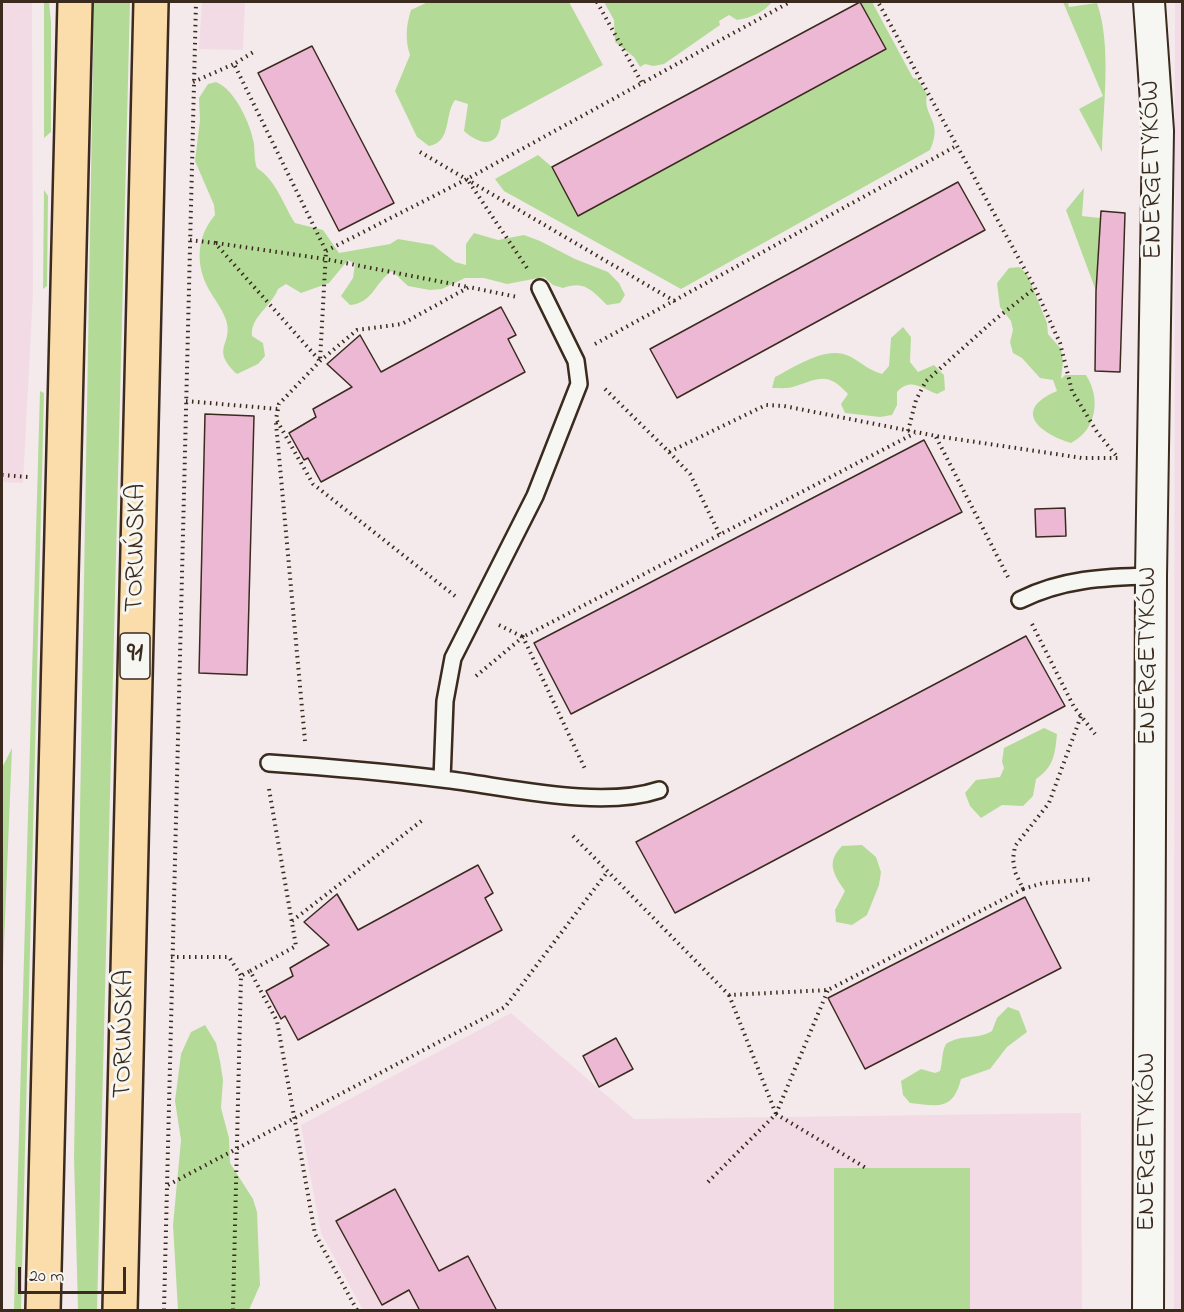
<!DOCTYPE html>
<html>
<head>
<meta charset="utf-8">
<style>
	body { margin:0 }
	#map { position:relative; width:1184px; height:1312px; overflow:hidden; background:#f4eaec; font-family:"Indie Flower",sans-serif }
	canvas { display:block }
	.frame { position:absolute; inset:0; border:3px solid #3b2a1e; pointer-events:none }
	.scale { position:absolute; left:18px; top:1267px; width:108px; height:27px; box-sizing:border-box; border:3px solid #3b2a1e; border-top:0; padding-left:8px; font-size:18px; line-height:21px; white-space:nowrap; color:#3b2a1e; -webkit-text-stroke:4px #f6f6f2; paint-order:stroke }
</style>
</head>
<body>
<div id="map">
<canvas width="1184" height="1312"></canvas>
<div class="frame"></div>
<div class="scale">20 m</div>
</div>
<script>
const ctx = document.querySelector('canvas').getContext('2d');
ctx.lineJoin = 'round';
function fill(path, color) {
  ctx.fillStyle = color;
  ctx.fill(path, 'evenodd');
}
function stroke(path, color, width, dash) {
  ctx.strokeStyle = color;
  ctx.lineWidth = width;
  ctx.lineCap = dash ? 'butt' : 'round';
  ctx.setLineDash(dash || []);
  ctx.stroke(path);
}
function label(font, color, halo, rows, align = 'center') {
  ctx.font = font + ' "Indie Flower",sans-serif';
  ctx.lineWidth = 6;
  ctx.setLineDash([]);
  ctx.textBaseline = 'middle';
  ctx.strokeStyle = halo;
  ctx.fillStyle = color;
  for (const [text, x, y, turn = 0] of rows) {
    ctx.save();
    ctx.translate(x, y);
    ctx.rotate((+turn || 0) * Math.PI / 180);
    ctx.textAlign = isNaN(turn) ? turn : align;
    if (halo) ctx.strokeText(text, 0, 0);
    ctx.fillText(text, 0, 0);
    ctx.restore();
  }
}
const built = new Path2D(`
	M2 2H32L33 293 23 483 2 482Z
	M202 2H245L243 50 199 49Z
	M1175 2H1182V1310H1174Z
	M511 1013 634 1119 1081 1113 1082 1310H363L321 1233 301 1125Z`);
const green = new Path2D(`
	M44 2H49L51 22V132L44 138Z
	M94 2H130L97 1310H78L74 1156Z
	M428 2H569L603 65 501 120C500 147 482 147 464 131L468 104 455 100C444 115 452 142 429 146L417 137 395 91 410 55C405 40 406 25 411 10Z
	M604 2H772C763 13 750 18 737 20L729 15 719 21 720 25 664 64 653 66 645 64 640 67 634 57 615 42 614 20Z
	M860 2H872L913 78 917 79 927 94C922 117 944 120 930 150L681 289 504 191 495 179 538 155 552 167 579 216 886 50Z
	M1063 2H1068L1069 7 1097 3C1112 46 1103 106 1102 152L1079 109 1103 96Z
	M216 82C235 89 251 125 254 144 255 153 254 160 257 168 276 180 283 204 295 223L323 230 339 253 390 244 398 239 433 245 455 262 466 265V244L474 233 498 240 524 235 540 241 575 259 608 272 619 283 625 295 620 303 607 305C592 291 585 280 563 288L553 285 544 277 507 284 484 278H465L442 289 430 290 408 286 392 271C375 282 373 303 350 305L341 296 353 278 355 264 348 260 329 283 301 293 286 284 278 289C272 306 250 317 252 336L263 343 265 356 258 364 237 374C209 348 234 345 226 320 222 308 214 299 208 288 195 263 197 236 215 215L214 205 195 161 200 120 199 98 208 84Z
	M1084 188 1082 216 1100 218 1096 291 1066 210Z
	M44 190 48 196 47 286 43 289Z
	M1020 267 1028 276 1047 323 1048 334 1061 349 1063 362 1061 379 1065 375H1086C1101 398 1097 430 1071 443 1038 433 1012 410 1057 391L1053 380 1040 378 1022 358 1013 353 1010 342 1013 330 1011 321 1000 307 997 283 1009 268Z
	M903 327 911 337 910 362 918 372 934 365 944 375 945 390 937 394C921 388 910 377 897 392V405L892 415 880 417 845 413 841 404 848 394C829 373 821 377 796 386 789 389 780 388 772 388L775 377C795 367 826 345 849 356 861 362 868 370 882 374L889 366 891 338Z
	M40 391 44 393 21 1310H14Z
	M1044 728 1057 734C1055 754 1054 767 1036 779L1033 796 1023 806 1002 805 981 818 970 806 965 793 976 780 1000 777 1004 768 1002 762 1004 748Z
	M12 748 2 993V768Z
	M862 845 876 857 881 872 879 885 867 915 852 925 836 922 835 910 845 891C833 874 826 862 842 846Z
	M1008 1007 1019 1011 1027 1032 1007 1047 990 1069 961 1079C953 1111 938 1106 910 1103L903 1095 901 1081 921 1069 935 1073 940 1071C943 1061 941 1054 946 1044 961 1034 977 1040 992 1031L997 1018Z
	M205 1025 216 1043 220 1061 223 1080 221 1108 229 1138 230 1163 253 1199 257 1212 260 1285 249 1310H178L173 1225 181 1140 175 1101 181 1054 191 1032Z
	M834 1168H970V1310H834Z`);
const building = new Path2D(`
	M860 2 886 49 578 216 552 167Z
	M312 46 394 203 339 231 258 73Z
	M958 182 985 230 677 398 650 349Z
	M1101 211 1125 213 1120 372 1095 371 1096 291Z
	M501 307 516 335 508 339 525 372 321 482 308 458 304 460 289 433 316 417 313 409 352 387 327 364 360 335 381 372Z
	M205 414 254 416 247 675 199 673Z
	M924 440 962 512 571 714 534 643Z
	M1065 508 1066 536 1036 537 1035 509Z
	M1026 636 1065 706 675 913 636 842Z
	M478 865 493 893 485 898 502 930 298 1040 285 1016 281 1019 266 991 293 976 290 968 329 945 304 922 337 894 358 930Z
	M1025 897 1061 968 865 1069 828 998Z
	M616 1038 633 1069 599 1087 583 1056Z
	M395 1189 439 1271 468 1256 497 1311H420L409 1290 382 1305 336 1221Z`);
const path = new Path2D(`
	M597 2 642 83
	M193 82 234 64
	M420 152 676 302
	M469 182 527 268
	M190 240 215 243 320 361 326 251 234 64 255 51
	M216 243 325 259 468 287
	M326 251 467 179 790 2
	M595 344 958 145
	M605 389 669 452 766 405 784 406 936 436 1082 458H1118L1097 432 1072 391 1060 343 1035 288 878 2
	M186 401 278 409
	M276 423 305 741
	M908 431 916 400 926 381 992 322 1035 288
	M936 437 1008 577
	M669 452 690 474 720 535
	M2 475 28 477
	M455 596 313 484 276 419 279 404 320 361 357 330 402 324 469 287 517 297
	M1032 624 1074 707 1095 734
	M499 625 523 637 915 433
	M476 676 523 637 586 771
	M269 789 296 946 250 971 277 1021 315 1234 357 1310
	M573 836 729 995 828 990 1023 889 1015 872 1013 859 1015 846 1049 803 1081 716
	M1023 889 1043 883 1094 879
	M292 921 424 819
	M171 957H229L241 976
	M729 995 776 1114
	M776 1114 828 990
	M708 1182 776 1114 866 1168
	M168 1185 505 1007 608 871
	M164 1310 196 2
	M233 1310 241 976 250 971`);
const service = new Path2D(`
	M1020 600C1062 579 1104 577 1151 576
	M269 763C327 767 385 772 442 779 505 786 599 810 659 790
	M442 779 445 701 453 658 535 496 579 384 576 361 540 288`);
const minor = new Path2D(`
	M1148 1310 1151 576 1158 131 1149 2`);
const primary = new Path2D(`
	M43 1310 75 2
	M120 1310 151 2`);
const shields = [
	[135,656,30]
];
const shieldNames = [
	["91",135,656]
];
const streetNames = [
	["ENERGETYKÓW",1154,170,-91],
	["TORUŃSKA",138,548,-89],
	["ENERGETYKÓW",1150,656,-90],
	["TORUŃSKA",126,1034,-89],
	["ENERGETYKÓW",1149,1142,-90]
];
fill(built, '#f2dbe5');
fill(green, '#b3db97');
fill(building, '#ecb8d4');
stroke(building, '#3b2a1e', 1.5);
stroke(service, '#3b2a1e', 20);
stroke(minor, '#3b2a1e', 34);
stroke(primary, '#3b2a1e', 38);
stroke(path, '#3b2a1e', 4, [1.5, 4.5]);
stroke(service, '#f6f6f2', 15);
stroke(minor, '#f6f6f2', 30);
stroke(primary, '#fbddab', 33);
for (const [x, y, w] of shields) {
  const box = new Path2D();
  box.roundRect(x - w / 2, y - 23, w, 46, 4.5);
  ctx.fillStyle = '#f6f6f2';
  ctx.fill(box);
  stroke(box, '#3b2a1e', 1.5);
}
label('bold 26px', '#3b2a1e', null, shieldNames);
label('27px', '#3b2a1e', '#f6f6f2', streetNames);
</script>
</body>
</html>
